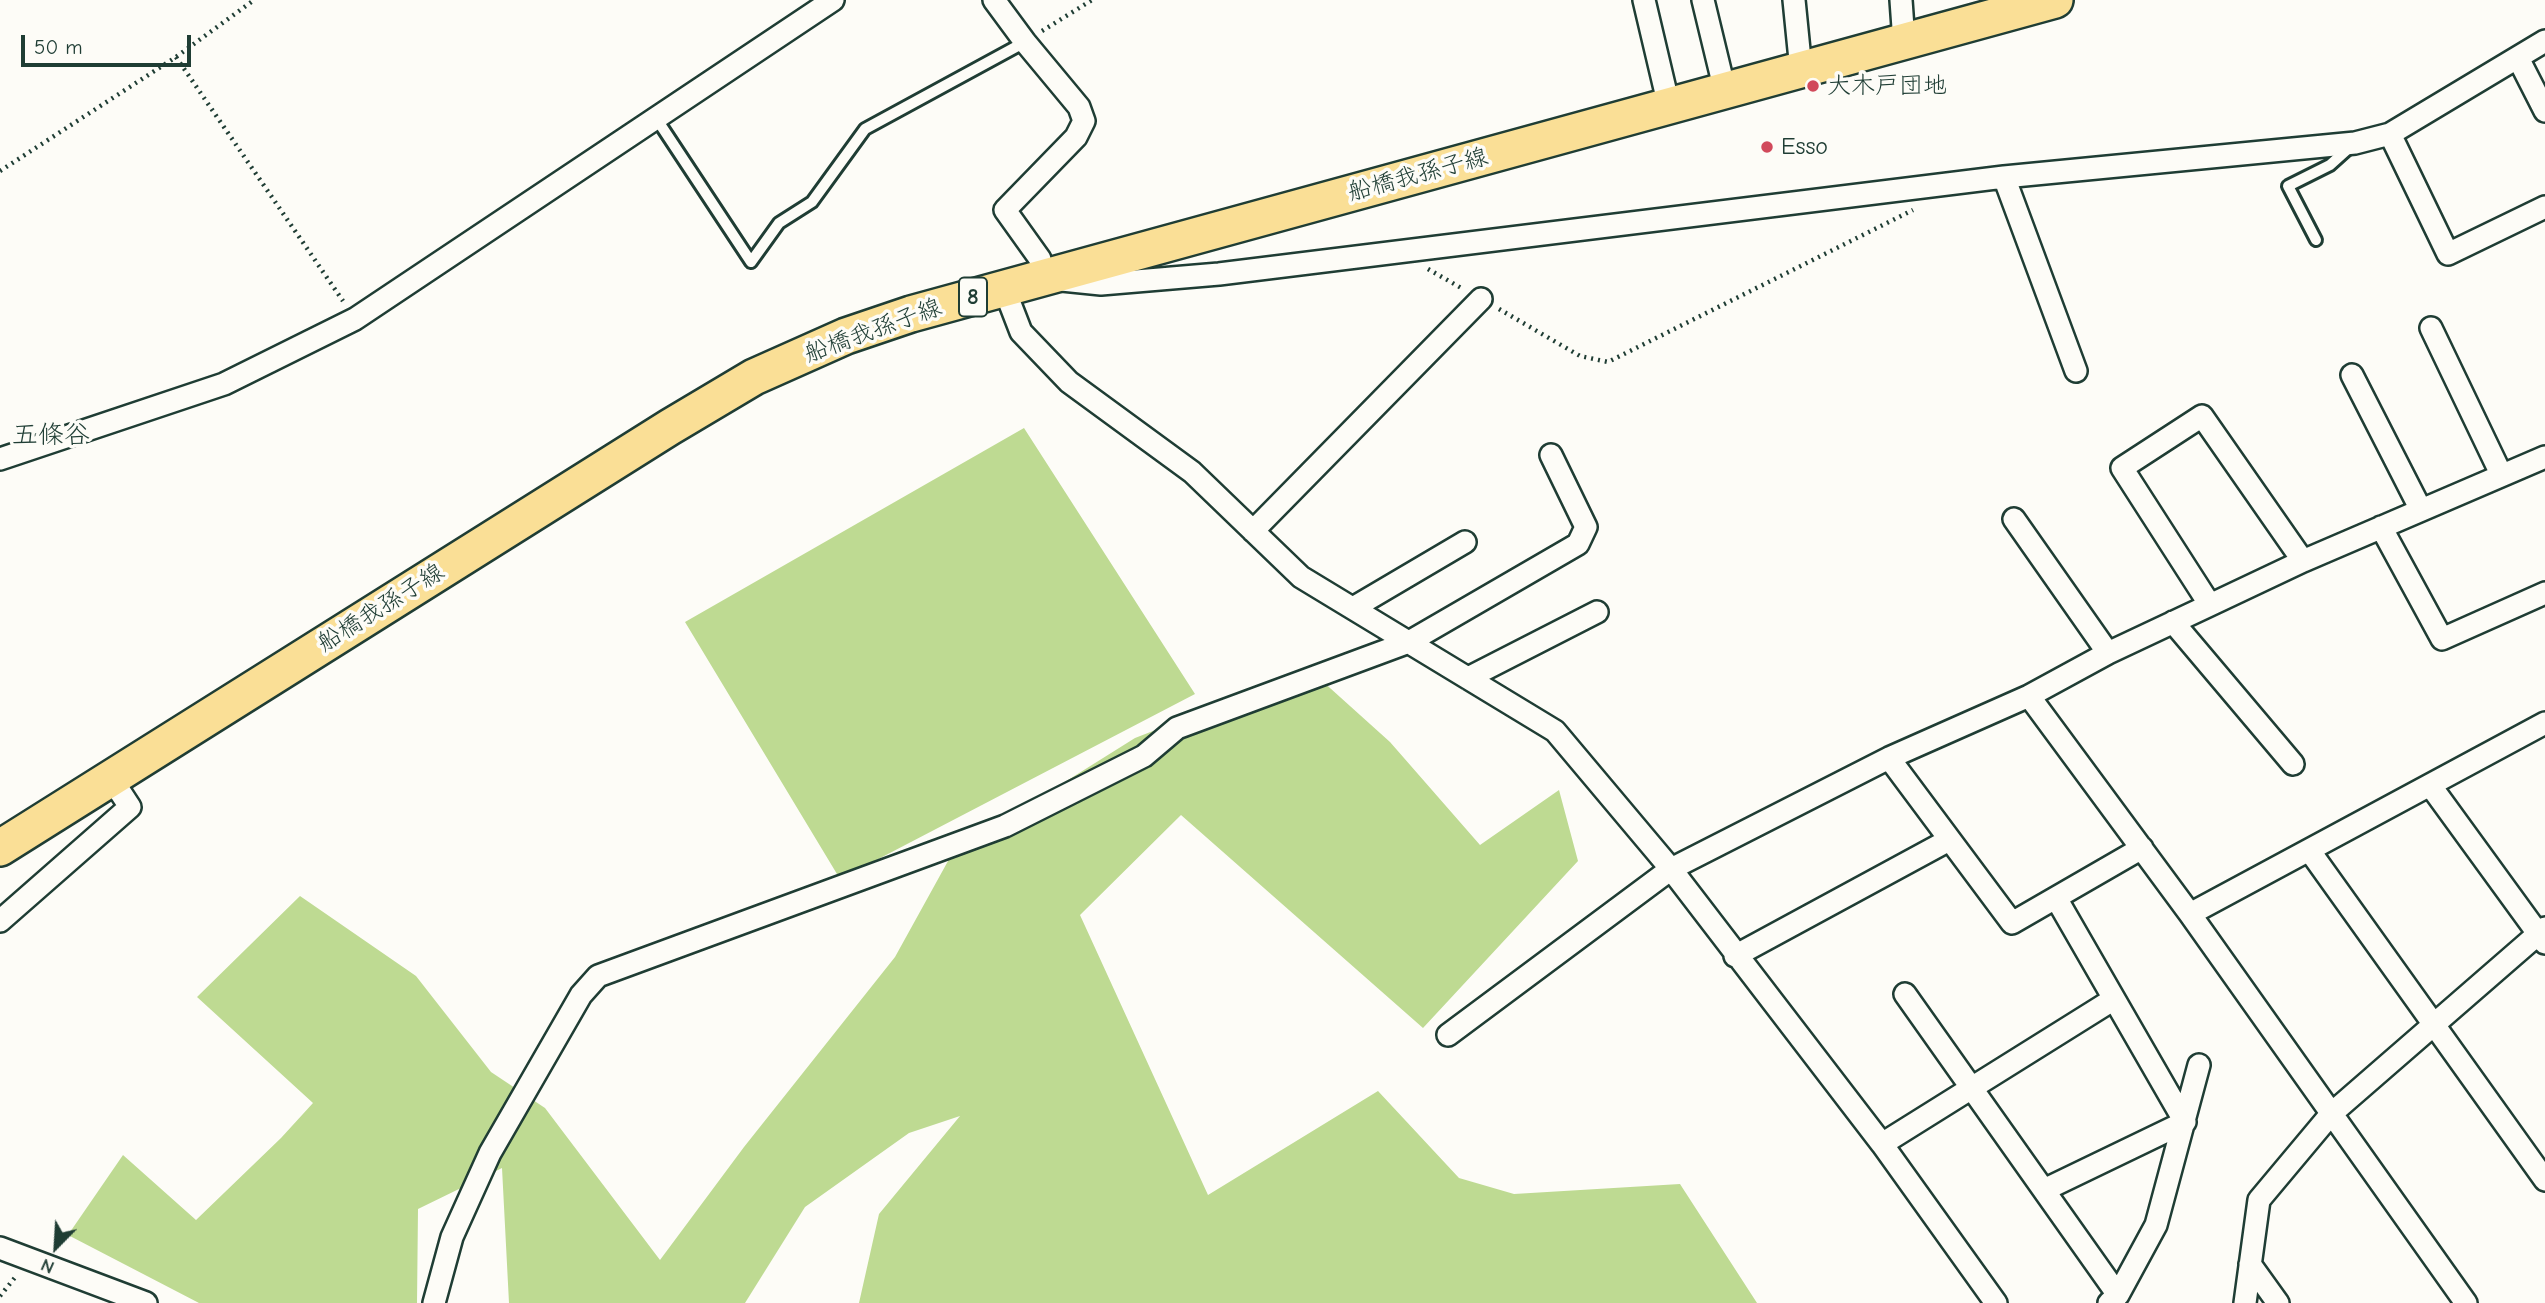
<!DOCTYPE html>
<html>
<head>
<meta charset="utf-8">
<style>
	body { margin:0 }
	#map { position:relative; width:2545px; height:1303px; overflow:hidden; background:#fdfcf7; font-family:"Comic Neue",sans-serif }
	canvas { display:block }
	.north { position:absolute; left:21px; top:1212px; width:70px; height:70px; -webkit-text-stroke:5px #fdfcf7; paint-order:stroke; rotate:204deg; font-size:19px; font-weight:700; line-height:28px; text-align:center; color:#1f3d34 }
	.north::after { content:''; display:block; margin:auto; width:24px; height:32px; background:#1f3d34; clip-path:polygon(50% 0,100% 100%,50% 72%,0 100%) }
	.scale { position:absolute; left:21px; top:35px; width:170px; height:32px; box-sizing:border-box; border:4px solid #1f3d34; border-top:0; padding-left:9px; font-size:21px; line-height:24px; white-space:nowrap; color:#1f3d34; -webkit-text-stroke:5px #fdfcf7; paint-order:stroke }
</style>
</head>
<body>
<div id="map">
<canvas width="2545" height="1303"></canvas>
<div class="north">N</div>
<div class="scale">50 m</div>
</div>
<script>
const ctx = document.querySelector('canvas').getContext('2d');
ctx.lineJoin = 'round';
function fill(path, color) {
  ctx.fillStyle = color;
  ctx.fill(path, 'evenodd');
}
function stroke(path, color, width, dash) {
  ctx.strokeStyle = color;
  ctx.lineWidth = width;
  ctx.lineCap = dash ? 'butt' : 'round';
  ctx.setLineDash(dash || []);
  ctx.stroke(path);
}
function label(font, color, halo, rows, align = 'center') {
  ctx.font = font + ' "Comic Neue","Klee One",sans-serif';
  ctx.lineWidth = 7;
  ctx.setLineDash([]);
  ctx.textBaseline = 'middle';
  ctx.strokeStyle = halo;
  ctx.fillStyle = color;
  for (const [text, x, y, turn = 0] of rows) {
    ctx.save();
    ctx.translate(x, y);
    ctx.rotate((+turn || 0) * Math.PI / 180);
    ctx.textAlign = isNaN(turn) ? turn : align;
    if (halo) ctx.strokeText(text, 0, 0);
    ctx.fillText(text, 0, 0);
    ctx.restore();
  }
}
const green = new Path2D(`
	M1024 428 1195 694 840 879 685 622Z
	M1310 670 1390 742 1480 845 1559 790 1578 861 1423 1028 1181 815 1080 915 1208 1195 1378 1091 1459 1178 1514 1194 1680 1184 1757 1303H859L879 1214 960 1116 909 1133 805 1207 745 1303H509L502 1168 418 1209 417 1303H199L68 1235 123 1155 196 1220 281 1138 313 1103 197 997 300 896 416 976 491 1072 545 1108 660 1260 744 1147 895 957 953 852 1135 738Z`);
const path = new Path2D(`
	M1042 31 1092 0
	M176 57 343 301
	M0 171 176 57 254 0
	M1428 269 1463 289
	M1499 309 1580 356 1608 362 1913 210
	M0 1296 17 1275`);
const service = new Path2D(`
	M656 118 751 262 779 223 812 202 865 129 1025 42
	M2316 240 2288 186 2330 165 2350 147`);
const minor = new Path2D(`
	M994 0 1025 42 1079 107 1084 121 1076 137 1005 210 1040 259 1042 278 1101 284 1219 274 2004 177 2355 143 2390 134 2545 41
	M1644 0 1669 106
	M1703 0 1725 91
	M1794 0 1801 70
	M1901 0 1904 42
	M2518 58 2545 111
	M2390 134 2448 254 2545 207
	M2004 177 2076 371
	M1004 288 1021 332 1069 382 1192 472 1301 577 1555 731 1671 869 1882 1144 1996 1303
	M2431 328 2501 474
	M2352 375 2421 510
	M0 459 224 384 355 319 833 0
	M2014 519 2108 653
	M2381 527 2442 639 2545 593
	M1253 531 1481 299
	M2210 605 2122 468 2202 416 2303 561
	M1353 608 1465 542
	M2173 622 2293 764
	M1468 678 1597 612
	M2029 696 2190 914 2466 1303
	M1889 758 2012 923 2142 848
	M2430 785 2545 943
	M2309 850 2545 1180
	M2190 914 2545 723
	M0 921 130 807 111 778
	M1735 956 1949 840
	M1905 994 2118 1295
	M1448 1035 1671 869 1889 758 2029 696 2108 653 2210 605 2303 561 2545 457
	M1882 1144 2114 999
	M2044 1190 2185 1122 2056 898
	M0 1248 146 1303
	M2250 1264 2278 1303
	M434 1303 452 1237 490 1153 581 995 598 976 1005 826 1144 756 1177 728 1409 642 1578 544 1586 527 1551 455
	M2109 1303 2118 1295 2156 1225 2199 1065
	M2245 1303 2259 1200 2331 1114 2545 928`);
const primary = new Path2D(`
	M0 848 670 427 754 377 846 336 911 314 2055 0`);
const markers = [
	[1813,86,7,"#d1495b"],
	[1767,147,7,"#d1495b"]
];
const shields = [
	[973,297,28]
];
const shieldNames = [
	["8",973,297]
];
const poiNames = [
	["大木戸団地",1827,86],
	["Esso",1781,147]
];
const streetNames = [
	["船橋我孫子線",1418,175,-15],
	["船橋我孫子線",873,331,-20],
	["船橋我孫子線",381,608,-32]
];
const neighbourhoodNames = [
	["五條谷",51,436]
];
fill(green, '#beda92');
stroke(service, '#1f3d34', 16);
stroke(minor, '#1f3d34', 26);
stroke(primary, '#1f3d34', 40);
stroke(path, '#1f3d34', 4.5, [2, 5]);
stroke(service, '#fdfcf7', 10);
stroke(minor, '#fdfcf7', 21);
stroke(primary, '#fadf96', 35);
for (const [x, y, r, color] of markers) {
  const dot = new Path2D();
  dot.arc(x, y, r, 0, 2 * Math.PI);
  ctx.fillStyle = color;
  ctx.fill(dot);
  stroke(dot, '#fdfcf7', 2.5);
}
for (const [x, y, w] of shields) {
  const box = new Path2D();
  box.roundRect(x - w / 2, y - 19.5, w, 39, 5);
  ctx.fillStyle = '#fdfcf7';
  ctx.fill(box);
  stroke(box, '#1f3d34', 2);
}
label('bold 23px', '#1f3d34', null, shieldNames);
label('24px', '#1f3d34', '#fdfcf7', poiNames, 'left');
label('24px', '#1f3d34', '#fdfcf7', streetNames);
label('26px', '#1f3d34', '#fdfcf7', neighbourhoodNames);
</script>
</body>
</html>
